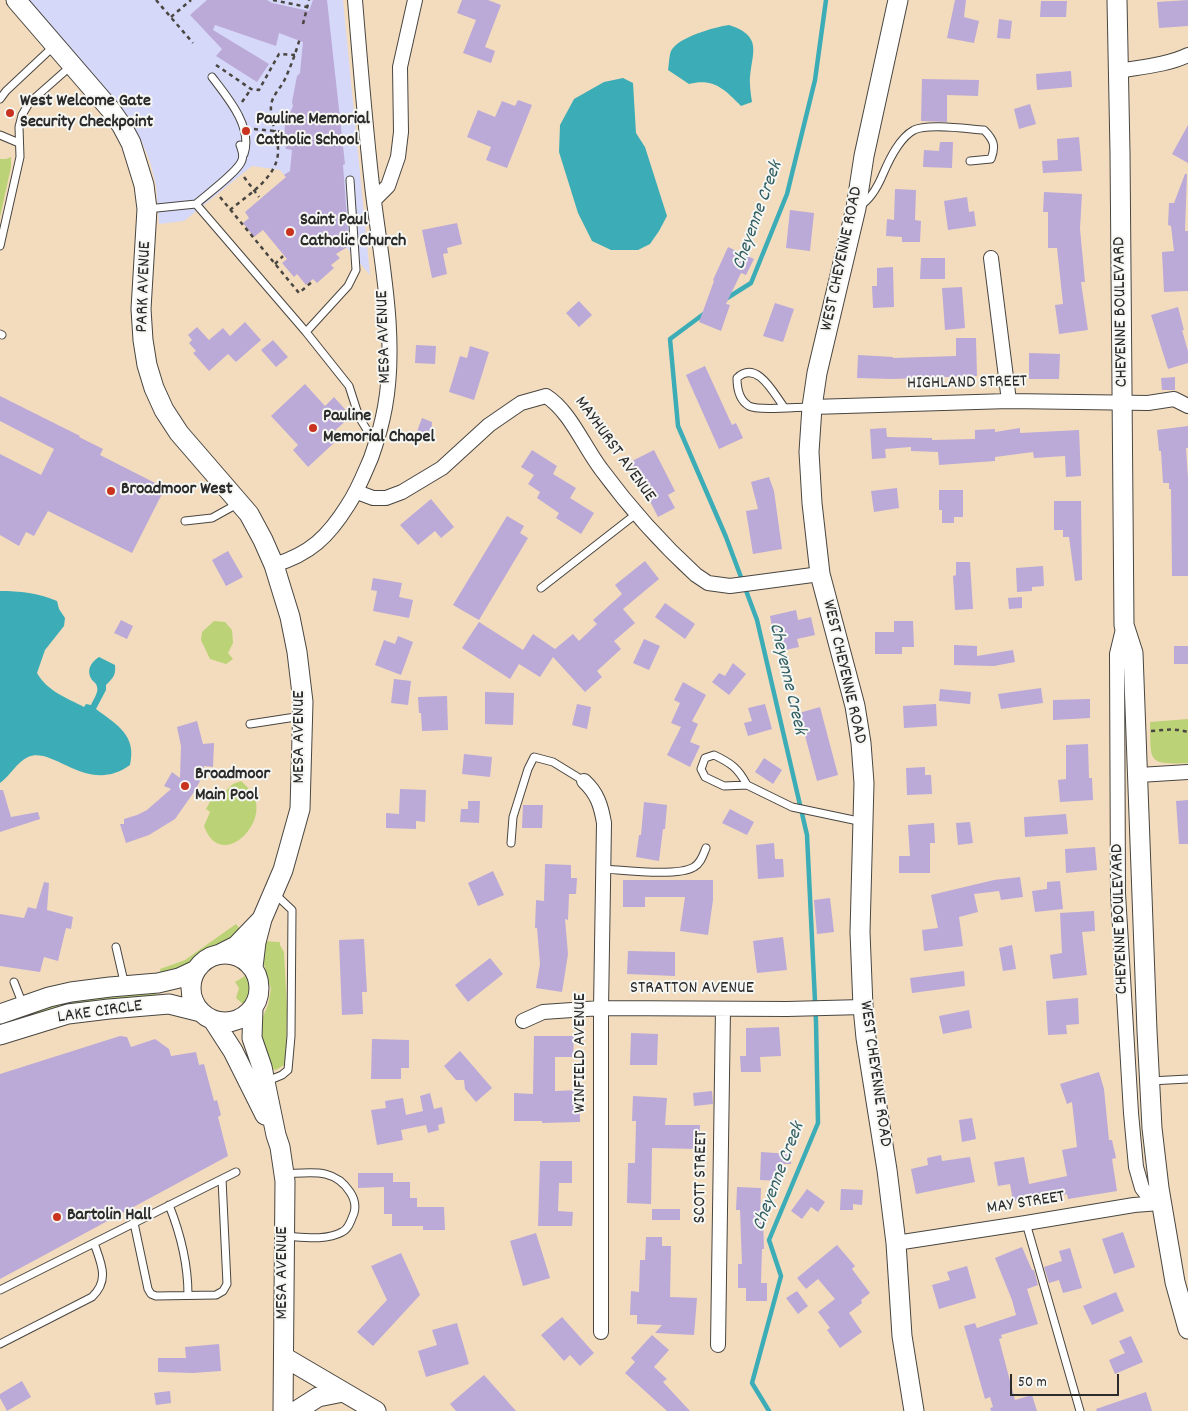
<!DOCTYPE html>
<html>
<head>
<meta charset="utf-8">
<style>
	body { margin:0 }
	#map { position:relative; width:1188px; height:1411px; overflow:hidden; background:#f3dcbd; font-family:Dekko,sans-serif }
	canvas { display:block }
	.scale { position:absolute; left:1010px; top:1374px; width:109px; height:22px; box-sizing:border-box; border:2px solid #2b2b2b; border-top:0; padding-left:6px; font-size:15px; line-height:18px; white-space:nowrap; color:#2b2b2b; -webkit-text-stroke:4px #f6f6f2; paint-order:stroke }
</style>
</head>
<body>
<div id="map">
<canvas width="1188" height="1411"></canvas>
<div class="scale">50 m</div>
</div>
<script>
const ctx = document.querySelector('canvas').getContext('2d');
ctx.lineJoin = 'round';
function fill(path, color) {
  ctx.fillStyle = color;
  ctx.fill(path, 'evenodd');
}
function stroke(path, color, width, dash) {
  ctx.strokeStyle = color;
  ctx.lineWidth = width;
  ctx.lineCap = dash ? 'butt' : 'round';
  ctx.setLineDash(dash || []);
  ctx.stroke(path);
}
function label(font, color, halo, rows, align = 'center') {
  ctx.font = font + ' Dekko,sans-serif';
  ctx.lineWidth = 4;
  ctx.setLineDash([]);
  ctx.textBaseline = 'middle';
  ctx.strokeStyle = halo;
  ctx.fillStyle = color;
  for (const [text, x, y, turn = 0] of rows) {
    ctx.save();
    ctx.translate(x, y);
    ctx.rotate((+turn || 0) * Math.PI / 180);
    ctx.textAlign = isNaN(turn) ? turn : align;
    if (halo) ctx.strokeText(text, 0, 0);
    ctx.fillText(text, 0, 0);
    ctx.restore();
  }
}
const built = new Path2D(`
	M29 0H343L370 275 280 170 252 166 184 221 159 224 156 185 150 162 141 140 131 122 121 107Z`);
const green = new Path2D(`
	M11 157V167L0 217V159H6Z
	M214 621 225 622 232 630 233 643 228 653 233 659 226 664 210 659 201 640 202 632Z
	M1188 719V763C1146 765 1151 761 1150 722Z
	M241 781C245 785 252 791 254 796 268 826 220 871 204 826L210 812 206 809 212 798 216 800 233 784Z
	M236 924 242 931 221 945 201 954 188 966 161 977 160 969 185 960Z
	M263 941 280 942V945L284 952 287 1009 286 1057 284 1065 276 1070 271 1069 260 1036 262 1019 268 1005 271 989 263 961Z
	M245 976C251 986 251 996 244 1005L236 998 239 988 235 982Z
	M156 990V1000L17 1021 55 1002Z`);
const water = new Path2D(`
	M729 25C766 37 750 55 750 83 750 89 751 96 752 102L741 106C724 89 714 78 689 84L668 70C669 65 669 56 671 51 678 37 715 27 729 25Z
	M623 78 633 83 636 133 645 147 667 216 659 231 650 244 638 250H611L592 241 578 213 559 152 560 125 574 99 604 82Z
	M0 591C20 591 38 593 57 601L59 609 65 618 64 626 45 650 37 673C47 691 67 698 84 707L86 704 91 705C93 700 99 692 97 687 97 684 94 682 92 680 86 671 90 663 99 657L115 665C116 675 113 678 106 685V690L96 709C117 725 137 735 130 765 88 796 53 745 28 757 17 762 10 776 0 783Z`);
const stream = new Path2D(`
	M724 300 751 283 787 194 815 80 826 0
	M705 313 670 339 678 426 726 537 757 620 807 835 816 1022 818 1123 769 1240 781 1276 752 1383 769 1411`);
const building = new Path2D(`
	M207 0H267L272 3 309 11 313 0H327L345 164 343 165 349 246 336 254 340 258 331 265 334 268 317 283 313 279 306 285 297 274 294 277 282 263 287 259 263 230 254 237 243 223 249 218 245 212 286 177 284 175 290 171 292 150 286 149 284 139 285 125 293 106 292 102 297 76 300 73 303 42 279 33 276 46 215 25 213 30 269 64 257 82 216 56 222 49 190 15Z
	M462 0H488L501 5 485 47 495 51 491 63 463 53 476 20 457 13Z
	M955 0H966L964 17 979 21 974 43 947 38Z
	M1188 0V26L1159 28 1157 2Z
	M1041 1H1067L1066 17H1040Z
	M999 19 1012 21 1010 39 997 38Z
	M1071 71 1072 87 1037 90 1036 74Z
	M922 79 979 80 978 96 947 95V122L921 121Z
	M518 100 532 105 507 168 486 160 491 147 467 137 478 110 495 117 502 101 515 106Z
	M1030 104 1036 124 1019 129 1014 109Z
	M1188 125V163L1172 154Z
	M1079 137 1082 171 1043 173 1042 161 1058 160 1057 139Z
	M940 142H953L952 168 923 167 924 150 939 151Z
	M1185 174H1187L1185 231H1188V291L1164 292 1162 252 1174 251 1171 226 1168 225 1169 203H1174Z
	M895 189 916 190 915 220 921 221 920 242H902V237L886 236 887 219 894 220Z
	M1044 192 1082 194 1080 229 1085 282H1081L1088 330 1059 334 1055 305 1063 304 1057 248H1048V212H1043Z
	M967 197 969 212 974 211 976 226 948 230 944 201Z
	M790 210 814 213 810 251 786 248Z
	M457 223 462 244 447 248 448 253 443 254 447 274 432 278 422 230Z
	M728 247 754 259 746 275 741 273 726 304 730 305 721 331 699 322 714 281 713 280Z
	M921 258H945V279H920Z
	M893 267 894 307 873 308 872 286H877V268Z
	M962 287 965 328 945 330 942 288Z
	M579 301 592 315 579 327 566 313Z
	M775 303 794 309 783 342 763 336Z
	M1178 307 1184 330H1182L1188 351V363L1168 369 1151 315Z
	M245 322 261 340 236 362 228 354 209 371 193 353 196 351 189 343 192 340 188 335 197 327 209 340 223 328 230 336Z
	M956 338H976L977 376 892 379 857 378 858 355 893 357V358L956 356Z
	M273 340 288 357 276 367 261 350Z
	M416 345 436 346 435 364 415 363Z
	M470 346 489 352 474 400 449 392 460 356 467 358Z
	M1029 353 1060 354 1059 379H1029Z
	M705 366 732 425 736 423 743 438 719 449 686 375Z
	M1175 377V390H1162L1161 378Z
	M305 384 325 406 334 397 351 416 329 436 335 442 308 467 293 450 298 445 271 416Z
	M0 396 80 436 79 437 103 449 100 455 165 488 132 553 48 511 34 536 26 532 19 546 0 535V454L41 475 54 449 0 421Z
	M422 418 432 422 431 439 416 434Z
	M1188 426V448H1186L1188 478V576H1172L1171 489H1169V483H1163L1161 451H1159L1157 430Z
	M886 428 887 437 932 438V440L975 439V430L995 429V432L1020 428V433L1079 430 1081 476 1066 477 1065 456 1034 458 1033 452 995 457V461L939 465 938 452 911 451V447L885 449 886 458 872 459 870 429Z
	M532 450 557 466 553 474 576 488 570 498 594 513 581 534 556 518 559 513 537 498 540 492 528 484 534 475 521 467Z
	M654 450 675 491 668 495 675 508 658 517 630 462Z
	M769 477 774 491 782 549 753 554 746 511 758 509 751 482Z
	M897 488 899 508 874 512 871 491Z
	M939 490H963V517H954V523H942V510H939Z
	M431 499 454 527 441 538 435 531 418 545 400 525Z
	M1054 501H1081L1082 580 1075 581 1069 537H1063V530H1054Z
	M507 516 524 526 520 533 528 538 479 620 453 605Z
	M228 551 243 577 226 586 212 560Z
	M645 561 659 579 623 609 635 623 614 641 621 649 597 671 602 677 585 692 553 657 540 677 519 664 510 679 462 648 479 622 523 650 533 634 555 649 573 634 579 641 597 624 593 620 622 594 615 585Z
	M956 562H970L973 609 955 610 953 576 956 575Z
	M1043 566 1044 586 1032 587V591L1017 592 1016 568Z
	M373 578 402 583 399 597 413 600 409 618 373 611 377 591 371 590Z
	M1022 597V608L1009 609 1008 598Z
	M665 603 695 624 685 639 655 617Z
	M796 610 798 620 811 617 815 635 797 639 799 647 777 652 770 616Z
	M121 620 133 626 127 639 114 633Z
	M894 621H913L914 647H902V654H875V632H894Z
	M398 636 413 642 401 675 375 665 384 640 395 644Z
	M644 639 660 646 649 670 633 663Z
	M954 645 977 646V656L1013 650 1015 662 994 666 954 665Z
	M1174 646H1188V664H1174Z
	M733 663 746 674 729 695 712 682 719 673 725 676Z
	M394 679 411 681 408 705 391 703Z
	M683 682 706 695 692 721 698 724 690 742 700 746 690 767 667 755 681 727 671 723 680 703 674 700Z
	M1041 688 1043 703 1001 709 998 694Z
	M940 689 971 692 970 704 939 701Z
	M485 692 514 693 513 725 485 724Z
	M447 696 448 730 422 731 421 713H419L418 697Z
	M1090 699V718L1053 720V700Z
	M577 704 591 707 587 729 572 725Z
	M765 704 772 729 748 736 744 723 752 721 748 708Z
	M936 704 937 726 904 728 903 706Z
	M820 707 838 775 817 781 799 713Z
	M197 721 203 744 214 743 213 767 204 766 200 781 194 792 175 819 149 835 126 843 120 824H124V819L137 815 147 810 171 789 164 786 172 772 180 778 181 746 177 727Z
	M1088 744 1089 778H1092L1093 800 1060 802 1058 780 1066 779V745Z
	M464 754 492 757 490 777 462 774Z
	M764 758 782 770 773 784 755 772Z
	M925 767V775H931L932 794 907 795 906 768Z
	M400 789 426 790 425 822 416 821V829L386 828V813L399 814Z
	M0 790H3L11 817 38 812 40 819 0 832Z
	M1188 800V844H1179L1176 801Z
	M468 801H480L479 823 460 822 461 809H468Z
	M644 802 667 805 665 829H663L659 861 636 857 639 835H641Z
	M523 805H543L542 828H522Z
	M730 809 754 822 747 835 722 823Z
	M1066 814 1068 834 1025 837 1024 817Z
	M970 822 973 843 958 845 956 823Z
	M934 823 935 843H930V873H899V856H910L908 825Z
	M774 843 775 859H783L784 877 758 879 756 845Z
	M1095 847 1097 870 1066 873 1065 849Z
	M545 864 571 865V878H577L576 894H569L568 920 565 919 568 954 562 992 536 988 540 964 537 928H535L536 900 544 901Z
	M493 871 504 895 478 906 468 883Z
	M1020 877 1023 897 1001 900 999 891 974 894 978 912 959 917 963 946 924 951 922 930 938 928 931 895 994 880Z
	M623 880H713V900L708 935 680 931 685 897H645V907H623Z
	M1060 881 1063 909 1035 912 1032 891 1047 889V882Z
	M44 882 49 883 47 910 73 917 71 929 66 928 58 961 44 957 40 972 0 966V914L24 918 28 907 36 909Z
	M830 898 834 932 817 934 814 900Z
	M1094 911 1095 931 1082 932 1087 975 1053 979 1050 955 1062 953 1060 913Z
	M783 937 787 970 757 973 753 941Z
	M364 939 367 992H362L363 1014 342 1015 339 940Z
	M1012 945 1016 969 1003 971 999 948Z
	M628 951 675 952V976L627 974Z
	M490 958 503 974 468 1002 455 985Z
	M964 971 965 986 912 993 910 978Z
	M1078 998 1079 1024 1066 1025 1067 1034 1048 1035 1046 1001Z
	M969 1010 972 1028 943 1034 939 1016Z
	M779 1027 781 1056 760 1057 761 1072H741L740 1056H746V1028Z
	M631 1033 658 1034 657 1065H630Z
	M120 1036 127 1037 131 1047 155 1039 169 1049 171 1056 196 1052 199 1065 204 1064 214 1101 217 1100 221 1115 218 1117 228 1156 0 1279V1074Z
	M534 1036H574L573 1057H555V1091L579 1090 580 1122 542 1123V1121H514V1093L533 1094Z
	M372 1039 409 1040V1068H401V1079H371Z
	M460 1051 492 1088 476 1102 465 1089 464 1080H456L444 1066Z
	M1099 1072 1104 1089 1109 1140H1112L1116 1158 1112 1159 1117 1191 1068 1199 1067 1194 1037 1200V1197L1013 1201 1010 1184 998 1186 994 1162 1024 1157 1029 1184 1067 1176 1062 1150 1077 1147 1072 1102 1067 1104 1060 1084Z
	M712 1091 713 1104 694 1106 693 1093Z
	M430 1093 434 1109 442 1107 445 1123 438 1125 439 1130 428 1133 426 1125 401 1130 403 1140 377 1145 371 1110 386 1108 385 1101 403 1098 406 1115 423 1111 420 1096Z
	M633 1096 667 1098 665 1125H700L699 1149 652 1148 651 1204 627 1203 628 1163H635L636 1121H632Z
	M972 1118 976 1139 962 1142 959 1120Z
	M761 1152 791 1154V1164H782V1181L760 1180Z
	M941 1155 942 1161 970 1157 975 1182 916 1194 911 1169 928 1165 927 1158Z
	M540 1161H572V1183H559L558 1211 573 1212 572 1226H538Z
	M358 1173H393V1182H410V1198H417V1207H444L445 1230H423V1226H392V1214H384V1187L358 1188Z
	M737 1187 761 1188 760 1219H763L764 1249H762L761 1283H767V1301H746V1288H738V1264H742L740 1210H736Z
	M807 1189 825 1202 818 1212 811 1207 802 1219 791 1211Z
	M841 1189 863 1190 862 1205 853 1204V1210H840Z
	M652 1209H680V1220H652Z
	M1123 1232 1135 1267 1114 1274 1102 1239Z
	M536 1233 550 1278 523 1286 510 1241Z
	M646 1237H662V1246H671L670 1297 697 1298 694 1335 655 1333 662 1325 637 1324V1315H630L631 1291 639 1292 640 1260H645Z
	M837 1245 855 1266 852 1269 870 1293 861 1300 862 1303 849 1313 862 1332 840 1348 827 1330 830 1328 818 1312 835 1299 818 1279 806 1289 797 1278Z
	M1022 1247 1032 1270H1034L1038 1285 1027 1289 1038 1324 1001 1335 1002 1338 999 1339 1015 1400 1032 1395 1037 1411H991L990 1408 993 1407 990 1397 985 1399 964 1326 975 1323 977 1328 1016 1315 1012 1300 995 1258Z
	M1070 1248 1082 1288 1063 1293 1059 1280 1049 1283 1044 1267 1062 1261 1059 1251Z
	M401 1253 420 1295 373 1346 357 1332 387 1300 371 1266Z
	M967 1266 976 1298 939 1309 932 1285 950 1280 947 1272Z
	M797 1291 808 1306 798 1314 786 1298Z
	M1116 1292 1124 1311 1092 1325 1083 1306Z
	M562 1317 594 1353 580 1366 570 1355 564 1361 541 1335Z
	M457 1323 469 1364 426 1377 418 1351 437 1345 432 1330Z
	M652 1335 669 1350 654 1367 667 1379 663 1382 690 1411H667L625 1373 635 1362 631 1358Z
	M1131 1336 1143 1362 1115 1374 1109 1360 1125 1353 1119 1341Z
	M219 1344 221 1371 193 1373 158 1372V1358H186L185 1347Z
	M484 1375 516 1411H456L450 1404Z
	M22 1381 31 1397 7 1411 0 1398V1394Z
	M170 1391 171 1403 156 1405 154 1393Z
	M1146 1392 1152 1411H1097L1096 1409Z`);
const path = new Path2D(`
	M156 0 193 43
	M273 0 307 7
	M171 17 191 0
	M303 24 309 0
	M216 65 251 89 259 90 279 54 295 55
	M242 102 251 89
	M254 129 284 132
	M244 177 259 197
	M220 197 299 293 313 281
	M230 210C249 194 280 176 278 148 277 134 270 120 271 106 272 95 281 88 285 79 291 66 296 52 300 38
	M275 264 283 256
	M1151 731C1164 730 1175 728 1188 732`);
const lane = new Path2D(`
	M212 77C228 98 253 127 244 154
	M0 99 6 91 55 45
	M0 135 19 143
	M350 180 356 270 348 286 306 332 349 386 359 417 375 443
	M196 204C206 195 239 171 242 160 244 154 242 151 240 145
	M860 206C871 199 878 186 883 174 889 160 899 138 914 130 928 123 968 129 984 130 994 140 996 146 991 159L970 161
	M147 209 196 204 306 332
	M0 246 20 157 19 127 22 115 29 103 72 65
	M0 334 2 335
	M784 407C774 394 757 359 737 378 737 388 739 400 749 406 758 411 798 407 811 407
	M185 521 212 518 239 503
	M541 588 636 514
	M250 724 302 716
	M747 785C738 768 731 763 714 755L705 758 701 769 705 777 724 786 747 785 792 807 863 822
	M511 843 513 817 528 769 534 757 553 762 584 781
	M604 869C623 870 678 877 694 867 701 863 703 855 706 848
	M116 947 125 986
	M14 982 23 1005
	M1150 1081 1188 1079
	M265 1082 282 1075 288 1070 291 1036 292 910 275 894
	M284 1174C310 1173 334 1167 350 1192 354 1198 356 1206 354 1213 351 1220 349 1229 342 1232 326 1241 302 1237 285 1236
	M169 1205C181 1235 188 1263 188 1295
	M134 1223 148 1289 151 1294 156 1296 216 1295 223 1291 227 1284 222 1179
	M1026 1223 1080 1411
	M0 1290 236 1172
	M0 1344 92 1297C110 1280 101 1263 94 1243`);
const street = new Path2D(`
	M1119 71C1141 67 1167 65 1188 55
	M374 200 388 186 398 157 401 132 400 67 415 0
	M991 258 1009 401
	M812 407 1009 401 1148 403 1174 399 1188 406
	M357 492 373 498H386L402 492 442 468 489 425 521 403 546 396C570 411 584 447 601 469 629 507 661 543 696 575L708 583 730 586 820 574
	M274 565C310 554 328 537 348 505 358 490 364 474 371 458 377 441 382 424 385 407 398 335 380 256 372 185 365 123 360 62 355 0
	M1124 625 1117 654 1118 893 1131 1113 1136 1167 1142 1188 1148 1196 1162 1202
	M1139 775 1188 772
	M584 781C597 793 601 805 604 823L601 1008V1332
	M523 1021 543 1012 601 1008 787 1009 863 1007
	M896 1243 1026 1223 1134 1205 1160 1203
	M718 1345 723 1009`);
const secondary = new Path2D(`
	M16 0 110 109 122 126 131 143 144 185 147 209 141 309 143 340 147 365 154 388 164 410 179 433 249 514 263 540 274 565 290 617 297 652 303 702 300 809 283 870 262 919 256 942 253 967
	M898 0 864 156 856 208 817 373 812 407 809 452 812 503 820 574 855 706 861 743 864 783 860 932 863 1007 866 1038 887 1170 896 1243 902 1336 914 1411
	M1117 0 1120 152 1124 625 1133 653 1147 1031 1152 1128 1159 1188 1175 1282 1188 1329
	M222 953 236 946 261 920
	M191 988a34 34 0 1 1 68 0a34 34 0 1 1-68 0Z
	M253 1008 252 1038 262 1067 276 1135 280 1147 285 1181 283 1411
	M0 1014 49 997 71 992 110 987 158 983 179 978 196 970
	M213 1020 233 1051 265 1115
	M0 1035 68 1014 109 1009 169 1004 201 1012
	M284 1357 376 1411
	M296 1411 318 1397 343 1392`);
const markers = [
	[10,113,5,"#c8321e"],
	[246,131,5,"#c8321e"],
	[290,232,5,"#c8321e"],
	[313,428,5,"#c8321e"],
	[111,491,5,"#c8321e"],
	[185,786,5,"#c8321e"],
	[57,1217,5,"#c8321e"]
];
const poiNames = [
	["West Welcome Gate",20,103],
	["Security Checkpoint",20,124],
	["Pauline Memorial",256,121],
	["Catholic School",256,142],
	["Saint Paul",300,222],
	["Catholic Church",300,243],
	["Pauline",323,418],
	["Memorial Chapel",323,439],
	["Broadmoor West",121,491],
	["Broadmoor",195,776],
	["Main Pool",195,797],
	["Bartolin Hall",67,1217]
];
const streetNames = [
	["WEST CHEYENNE ROAD",843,259,-78],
	["PARK AVENUE",145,287,-88],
	["CHEYENNE BOULEVARD",1122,312,-91],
	["MESA AVENUE",385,337,-92],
	["HIGHLAND STREET",967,384,-1],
	["MAYHURST AVENUE",614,450,54],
	["WEST CHEYENNE ROAD",843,672,77],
	["MESA AVENUE",301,737,-90],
	["CHEYENNE BOULEVARD",1121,919,-92],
	["STRATTON AVENUE",692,990],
	["LAKE CIRCLE",100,1013,-8],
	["WINFIELD AVENUE",582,1053,-90],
	["WEST CHEYENNE ROAD",874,1074,82],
	["SCOTT STREET",702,1177,-89],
	["MAY STREET",1026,1204,-9],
	["MESA AVENUE",284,1273,-90]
];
const waterNames = [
	["Cheyenne Creek",759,216,-70],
	["Cheyenne Creek",786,679,77],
	["Cheyenne Creek",780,1177,-69]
];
fill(built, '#d5d8f9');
fill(green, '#bbd277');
fill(water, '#3cadb6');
stroke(stream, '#3cadb6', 4.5);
fill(building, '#bba9d8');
stroke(lane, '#494641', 9);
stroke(street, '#494641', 16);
stroke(secondary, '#494641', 21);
stroke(path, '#494641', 2.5, [4, 4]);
stroke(lane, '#fff', 7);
stroke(street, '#fff', 14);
stroke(secondary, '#fff', 19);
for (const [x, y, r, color] of markers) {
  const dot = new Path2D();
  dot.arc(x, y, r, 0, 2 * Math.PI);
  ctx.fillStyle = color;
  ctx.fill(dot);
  stroke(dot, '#f6f6f2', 2);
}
label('bold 18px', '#2b2b2b', '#f6f6f2', poiNames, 'left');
label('18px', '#2b2b2b', '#f6f6f2', streetNames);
label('italic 19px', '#325f63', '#f6f6f2', waterNames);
</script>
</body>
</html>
